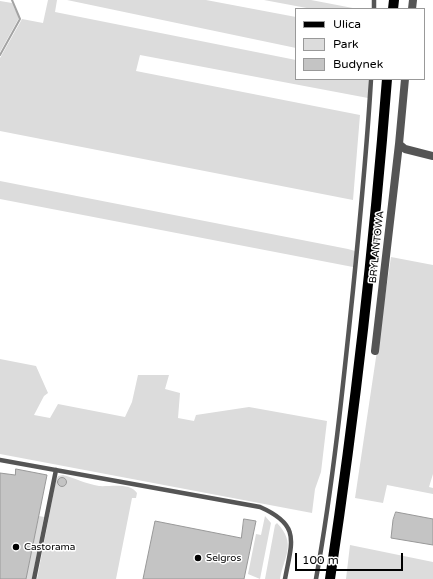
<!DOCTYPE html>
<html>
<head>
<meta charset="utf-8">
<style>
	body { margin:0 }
	#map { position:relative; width:433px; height:579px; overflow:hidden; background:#fff; font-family:"Varela Round",sans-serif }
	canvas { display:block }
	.legend { position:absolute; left:295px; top:8px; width:130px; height:72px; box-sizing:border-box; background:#fff; border:1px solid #999; margin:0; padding:5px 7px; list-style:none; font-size:12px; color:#000 }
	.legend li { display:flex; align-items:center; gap:8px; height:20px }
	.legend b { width:20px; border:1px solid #999 }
	.scale { position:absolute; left:295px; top:553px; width:108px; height:18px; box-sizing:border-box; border:2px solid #000; border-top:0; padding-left:5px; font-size:12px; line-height:14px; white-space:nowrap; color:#000; -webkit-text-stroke:3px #fff; paint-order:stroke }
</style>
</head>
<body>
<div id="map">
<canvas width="433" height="579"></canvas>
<ul class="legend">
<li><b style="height:5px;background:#000"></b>Ulica</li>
<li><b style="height:11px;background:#dcdcdc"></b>Park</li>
<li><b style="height:11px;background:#c4c4c4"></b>Budynek</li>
</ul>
<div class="scale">100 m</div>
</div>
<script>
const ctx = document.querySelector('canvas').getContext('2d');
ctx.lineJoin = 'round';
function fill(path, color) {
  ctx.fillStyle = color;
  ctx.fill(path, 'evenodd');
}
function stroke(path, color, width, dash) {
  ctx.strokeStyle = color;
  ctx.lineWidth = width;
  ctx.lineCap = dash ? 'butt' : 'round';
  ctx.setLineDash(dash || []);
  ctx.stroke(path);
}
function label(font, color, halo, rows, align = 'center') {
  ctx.font = font + ' "Varela Round",sans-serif';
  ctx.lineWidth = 3;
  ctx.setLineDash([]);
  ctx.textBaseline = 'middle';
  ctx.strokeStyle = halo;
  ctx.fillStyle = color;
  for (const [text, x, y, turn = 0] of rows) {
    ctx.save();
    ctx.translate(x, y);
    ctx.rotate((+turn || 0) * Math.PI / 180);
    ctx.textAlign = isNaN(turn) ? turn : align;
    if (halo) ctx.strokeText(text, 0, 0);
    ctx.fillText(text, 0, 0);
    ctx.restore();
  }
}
const green = new Path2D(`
	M48 0H57L55 12 296 60V79H368V98L140 55 136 71 360 115 353 200 0 131V58L22 19 43 23Z
	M67 0H206L296 17V48Z
	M264 0H311L358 9H312Z
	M0 1 12 3 19 18 0 52Z
	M0 181 348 249 355 251 353 267 0 199Z
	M391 257 433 265V474L429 487 433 488V494L387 485 383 503 355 498Z
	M0 359 36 366 48 393 44 396 34 415 50 418 58 404 125 417 132 402 138 375H169L165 389 180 393 178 418 194 421 196 415 249 407 327 421 321 472 315 489 312 513 0 454Z
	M63 475C75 478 86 484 99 486 109 487 130 482 137 493L136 498H132L116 579H37L56 480 58 476Z
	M39 516 44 517 32 579H26Z
	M265 516 271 523 260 579 248 574 256 534 261 535Z
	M277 523C297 544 284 556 280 579H265L275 525Z
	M350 545 433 562V579H346Z`);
const stream = new Path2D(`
	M0 55 20 19 12 0`);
const building = new Path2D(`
	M16 469 47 475 26 579H0V473L15 475Z
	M57.5 482a4.5 4.5 0 1 1 9 0a4.5 4.5 0 1 1-9 0Z
	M396 512 433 519V545L391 538 393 520Z
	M244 519 256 521 244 579H143L155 521 241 538Z`);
const service = new Path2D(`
	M374 9V0
	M0 460 260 507C301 525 292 541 285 579
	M34 579 56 470
	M316 579C333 484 343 387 353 290 360 220 367 150 371 79`);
const minor = new Path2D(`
	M412 9 413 0
	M405 79 399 144 405 149 433 156
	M375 351 399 144`);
const primary = new Path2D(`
	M393 9 394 0
	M330 579C355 413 374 246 387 79`);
const markers = [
	[16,547,4,"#000"],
	[198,558,4,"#000"]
];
const streetNames = [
	["BRYLANTOWA",377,247,-84]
];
const poiNames = [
	["Castorama",24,547],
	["Selgros",206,558]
];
fill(green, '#dcdcdc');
stroke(stream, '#a3a3a3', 2);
fill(building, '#c4c4c4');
stroke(building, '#999', 1);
stroke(service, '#555', 4.5);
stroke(minor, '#555', 8);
stroke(primary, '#000', 10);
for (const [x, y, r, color] of markers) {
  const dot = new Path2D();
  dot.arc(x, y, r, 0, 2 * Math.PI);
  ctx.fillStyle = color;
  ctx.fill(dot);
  stroke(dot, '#fff', 1.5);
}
label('10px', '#000', '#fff', streetNames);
label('10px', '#000', '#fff', poiNames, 'left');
</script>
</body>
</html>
